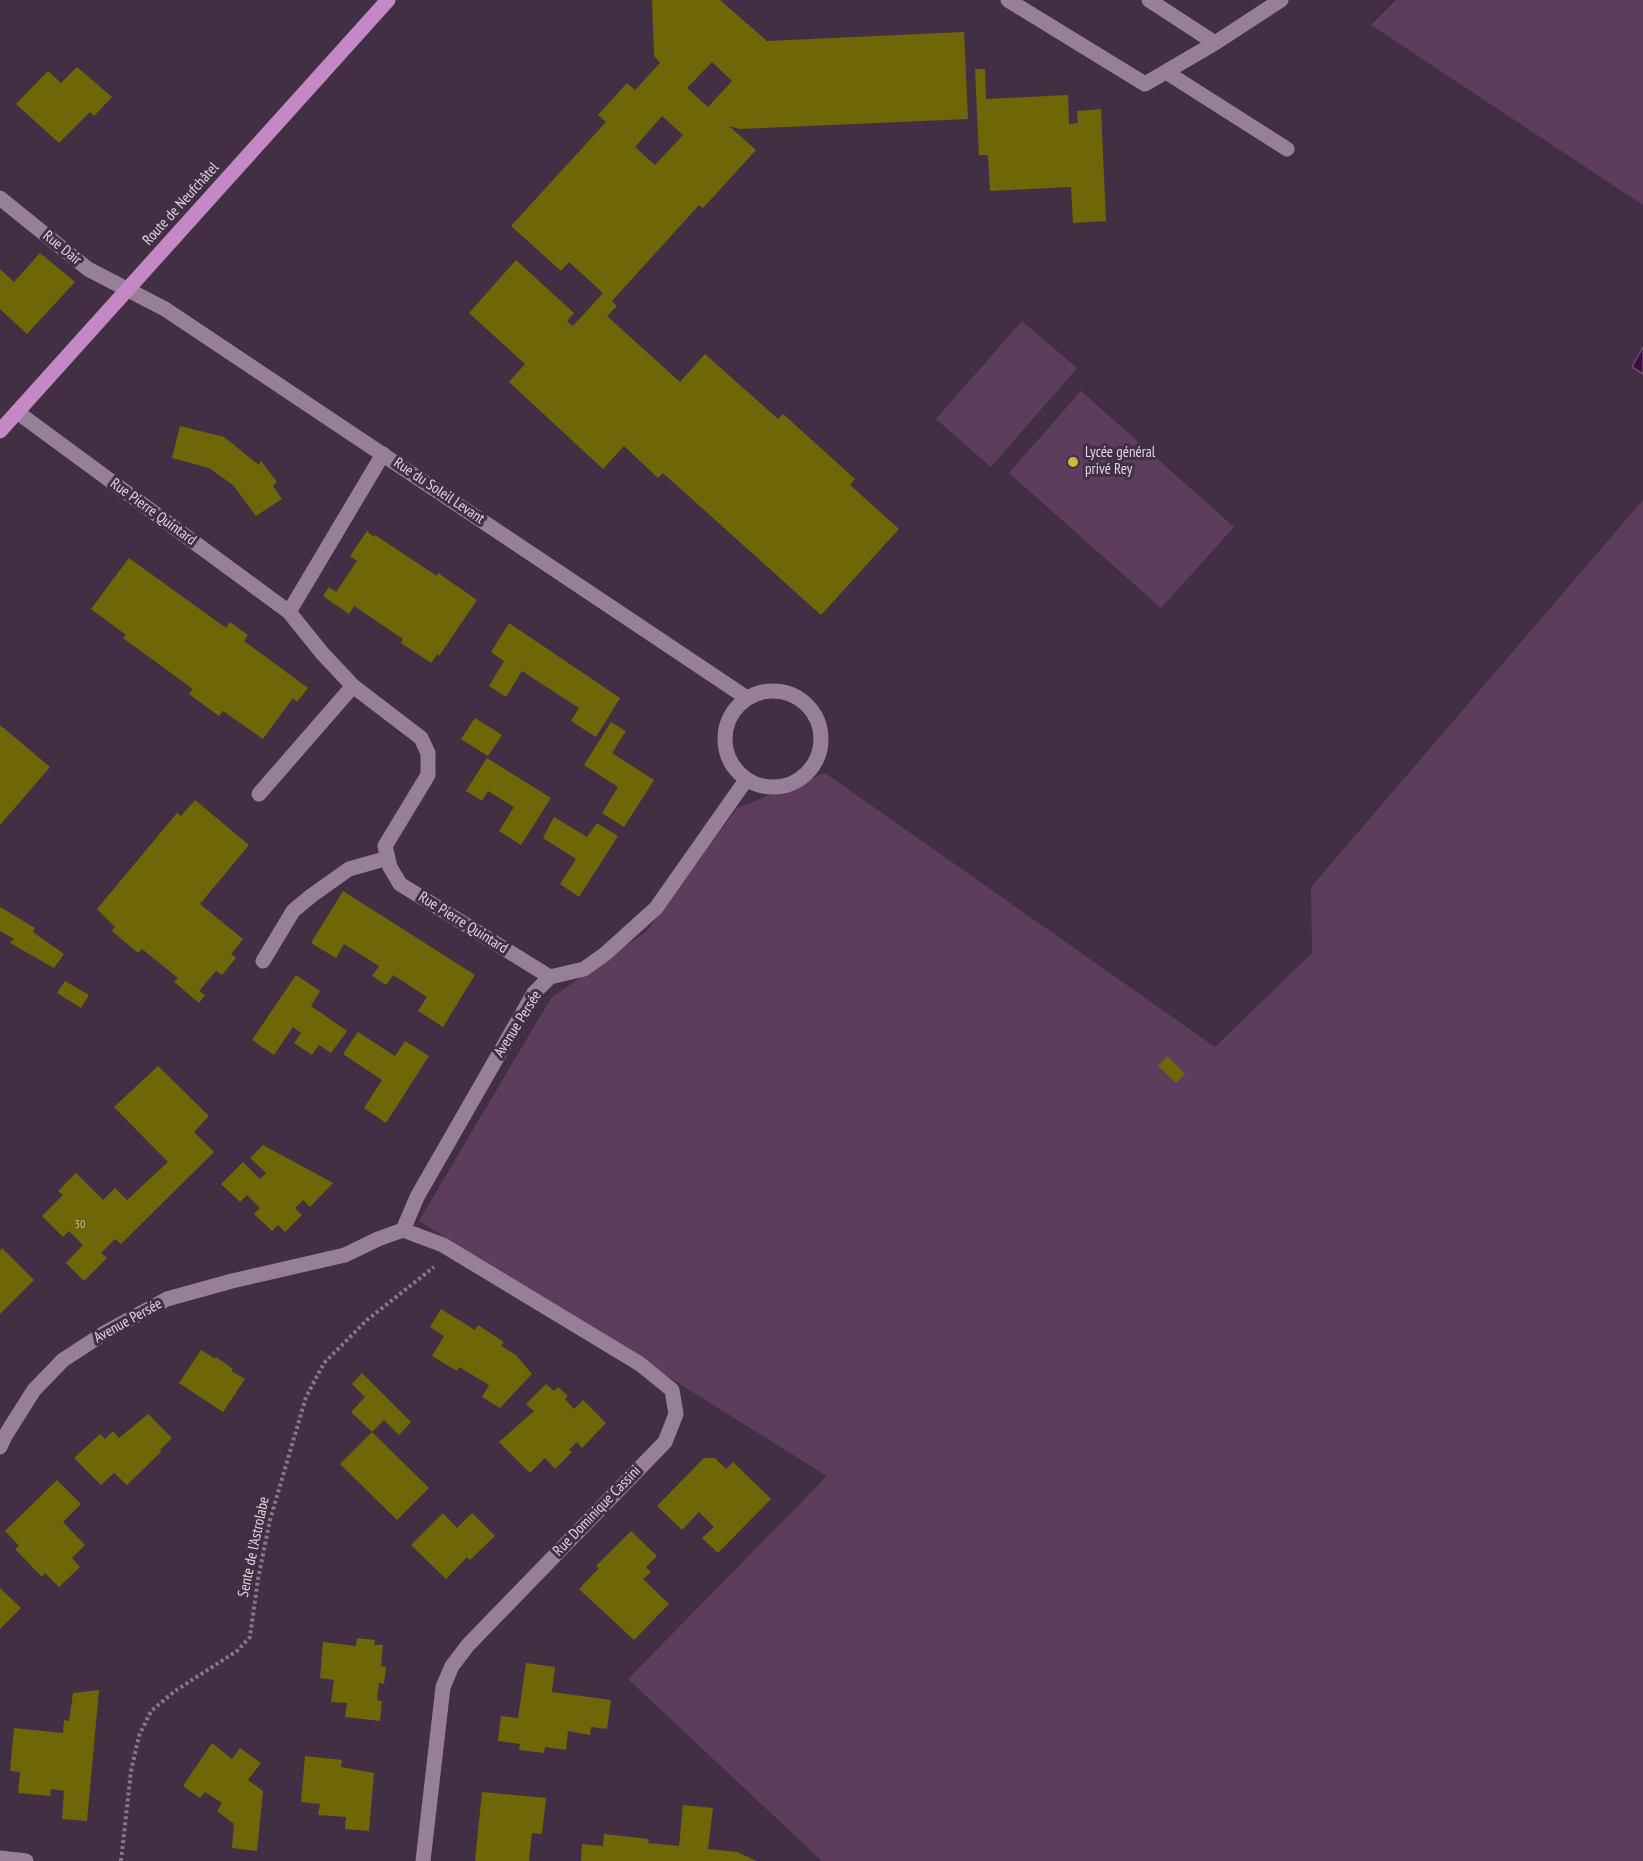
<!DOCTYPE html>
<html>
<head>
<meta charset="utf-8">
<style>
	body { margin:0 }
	canvas { display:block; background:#422f43 }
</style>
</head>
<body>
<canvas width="1643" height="1861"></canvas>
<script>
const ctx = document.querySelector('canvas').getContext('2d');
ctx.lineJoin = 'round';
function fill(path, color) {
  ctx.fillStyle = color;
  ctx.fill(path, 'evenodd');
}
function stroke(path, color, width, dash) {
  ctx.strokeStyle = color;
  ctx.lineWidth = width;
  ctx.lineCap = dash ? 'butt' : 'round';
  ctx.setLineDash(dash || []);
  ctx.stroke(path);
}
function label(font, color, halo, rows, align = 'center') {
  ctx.font = font + ' "PT Sans Narrow",sans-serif';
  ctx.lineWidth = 6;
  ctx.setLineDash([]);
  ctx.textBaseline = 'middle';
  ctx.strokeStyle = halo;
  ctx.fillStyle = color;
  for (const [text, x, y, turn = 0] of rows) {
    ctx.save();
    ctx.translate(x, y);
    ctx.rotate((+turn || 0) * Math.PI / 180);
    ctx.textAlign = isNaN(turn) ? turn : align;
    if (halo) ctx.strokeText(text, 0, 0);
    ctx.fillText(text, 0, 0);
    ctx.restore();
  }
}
const green = new Path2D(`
	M1396 0H1643V205L1371 25Z
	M1022 321 1077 368 991 467 936 419Z
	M1081 391 1234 527 1161 608 1009 473Z
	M1643 500V1861H822L628 1679 827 1476 419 1221 551 998 647 931 737 808 825 773 1215 1047 1312 953 1311 887Z`);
const water = new Path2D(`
	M1643 347V374L1632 367Z`);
const building = new Path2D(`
	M652 0H720L767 41 964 32 968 119 740 129 729 126 756 150 703 208 699 205 612 301 617 306 607 316 680 382 705 354 778 419 783 414 855 479 850 485 899 529 821 615 663 473 658 478 624 446 603 469 509 382 525 364 469 313 516 260 574 313 567 321 573 326 603 293 569 262 561 271 511 226 606 122 598 115 627 83 635 90 660 63 654 56ZM712 62 732 81 708 107 687 88ZM662 116 683 135 655 165 635 147Z
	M77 67 112 97 94 116 90 112 59 143 16 104 48 71 61 83Z
	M975 69H985L986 99 1068 95 1069 124 1078 123 1077 111 1101 109 1106 221 1073 223 1071 187 990 191 988 155H979Z
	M40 253 75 282 27 334 0 309V269L14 282Z
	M180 426 224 437 259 465 261 461 277 482 273 486 282 499 256 516 233 485 209 468 172 458Z
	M367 531 374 537 375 535 437 576 438 573 477 600 439 656 437 654 431 663 401 643 403 639 354 606 349 614 323 596 329 587 336 592 357 561 350 556Z
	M129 558 226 628 230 622 248 635 244 641 308 688 297 702 293 698 263 739 223 711 219 716 189 694 193 689 123 638 126 635 91 609Z
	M509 623 620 698 596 737 571 721 579 708 522 671 506 697 489 686 504 661 491 652Z
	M475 718 502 735 488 756 461 739Z
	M611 722 626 731 612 753 654 780 624 827 602 813 618 787 584 765Z
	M0 725 50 767 0 825Z
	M487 758 551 798 521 845 499 831 514 807 488 791 482 801 466 791Z
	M195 800 249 845 200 904 243 939 231 954 236 958 222 975 216 971 199 991 205 995 199 1003 174 982 178 978 142 949 138 953 112 931 115 927 97 909 177 813 181 816Z
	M554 817 587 837 597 823 618 836 579 897 560 884 576 859 543 838Z
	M343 891 475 975 443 1027 418 1011 427 997 393 975 386 985 372 976 379 966 344 944 336 958 311 943Z
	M0 907 35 928 33 932 64 954 54 968 10 943 14 939 0 931Z
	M296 975 320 991 311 1006 347 1031 331 1053 319 1045 312 1055 294 1043 301 1033 293 1027 274 1055 252 1040Z
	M65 981 89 995 81 1008 57 993Z
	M358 1032 395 1056 405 1041 429 1056 386 1123 364 1108 382 1080 343 1054Z
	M1167 1056 1185 1074 1176 1083 1158 1066Z
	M158 1066 209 1116 194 1132 214 1152 121 1244 115 1239 101 1253 107 1258 84 1281 66 1263 83 1245 69 1231 63 1237 42 1216 63 1195 58 1191 76 1173 103 1200 115 1188 127 1200 168 1162 114 1107Z
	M263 1145 333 1183 310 1207 303 1200 295 1208 302 1215 285 1232 278 1225 272 1231 254 1214 260 1208 247 1195 240 1202 221 1184 243 1162 260 1179 266 1173 250 1158Z
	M2 1248 34 1280 0 1314V1251Z
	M441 1309 475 1330 478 1325 504 1342 501 1346 516 1355 532 1374 500 1408 482 1397 489 1385 459 1367 457 1371 432 1356 444 1336 430 1327Z
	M201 1350 215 1359 216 1357 233 1369 231 1371 245 1379 223 1412 179 1383Z
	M362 1373 411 1422 399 1435 384 1420 372 1432 351 1412 365 1397 352 1384Z
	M546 1384 554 1391 558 1387 568 1396 565 1399 574 1409 583 1400 606 1423 582 1448 577 1442 569 1450 572 1452 555 1469 545 1458 530 1473 499 1442 534 1411 526 1404Z
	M148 1414 172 1438 160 1450 161 1452 127 1485 114 1473 101 1485 74 1458 100 1434 105 1439 113 1431 119 1438Z
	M372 1432 429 1488 397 1520 340 1464Z
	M704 1458H715L726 1469 733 1462 771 1499 718 1553 702 1538 714 1527 699 1512 682 1530 657 1506Z
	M57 1480 81 1504 63 1522 85 1545 72 1558 80 1567 59 1587 45 1573 42 1577 15 1549 19 1546 5 1531Z
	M443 1513 457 1528 472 1513 495 1536 470 1560 467 1557 446 1579 411 1545Z
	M631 1531 657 1556 646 1567 651 1572 643 1579 669 1604 634 1640 579 1589 599 1568 596 1566Z
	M0 1588 21 1608 0 1629Z
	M357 1638 375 1640 374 1645H383L381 1666 386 1667 384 1684 379 1683 377 1700 382 1701 380 1721 345 1717 347 1703 331 1702 334 1680 320 1678 323 1642 356 1646Z
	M526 1663 555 1667 552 1692 611 1700 607 1729 591 1727 590 1735 568 1731 566 1750 545 1747 544 1753 519 1750 520 1744 498 1741 501 1716 518 1718Z
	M99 1690 87 1821 62 1819 64 1791 51 1789 50 1796 18 1793 20 1772 10 1771 14 1728 63 1733 64 1720 69 1721 73 1693Z
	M212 1743 232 1759 240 1748 261 1763 248 1780 263 1791 257 1851 232 1848 234 1824 217 1811 222 1803 205 1792 200 1798 183 1786Z
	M305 1756 342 1760 341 1767 374 1773 369 1831 345 1829 346 1817 318 1815 320 1804 301 1802Z
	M482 1792 546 1798 542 1834 532 1833 529 1861H475Z
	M683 1805 713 1808 708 1849 737 1852 757 1861H581L582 1844 603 1846 604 1834 649 1839 648 1843 679 1846Z`);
const path = new Path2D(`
	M121 1861 131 1771 139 1736 151 1711 175 1691 237 1651 250 1637 258 1579 270 1520 306 1397 324 1363 367 1320 434 1267`);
const minor = new Path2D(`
	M1008 0 1145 84 1215 43 1281 0
	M1149 0 1215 43
	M1166 72 1287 149
	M0 198 88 269 165 309 747 698
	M17 412 289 612 383 454
	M289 612 322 653 353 686 421 738 428 753V775L385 846 390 867 400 884 550 977
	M725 739a48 48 0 1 1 96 0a48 48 0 1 1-96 0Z
	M259 794 353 686
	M263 961 293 911 311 896 349 869 388 858
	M403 1230 417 1197 534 993 550 977 584 969 605 954 656 908 746 780
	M0 1447 5 1436 34 1390 63 1360 106 1332 167 1299 232 1281 345 1255 378 1239 403 1230 443 1245 640 1364 672 1390 676 1414 665 1442 468 1645 452 1666 443 1687 423 1861
	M0 1858 26 1861`);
const major = new Path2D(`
	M0 431 388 0`);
const markers = [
	[1073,462,6,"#c9bb3a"]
];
const numberNames = [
	["30",80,1225]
];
const streetNames = [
	["Route de Neufchâtel",181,204,-48],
	["Rue Dair",62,248,39],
	["Rue du Soleil Levant",439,491,34],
	["Rue Pierre Quintard",153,512,36],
	["Rue Pierre Quintard",463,923,32],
	["Avenue Persée",518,1024,-58],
	["Avenue Persée",128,1321,-29],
	["Rue Dominique Cassini",597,1511,-46],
	["Sente de l'Astrolabe",254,1547,-78]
];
const poiNames = [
	["Lycée général",1085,453],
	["privé Rey",1085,470]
];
fill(green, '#5d3c5e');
fill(water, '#3d0c40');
stroke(water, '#6e4870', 1.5);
fill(building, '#6f6608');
stroke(path, '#877788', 4, [3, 3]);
stroke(minor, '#978097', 15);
stroke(major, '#c388c5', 15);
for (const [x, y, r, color] of markers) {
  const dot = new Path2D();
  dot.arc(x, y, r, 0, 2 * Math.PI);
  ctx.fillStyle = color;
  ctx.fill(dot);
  stroke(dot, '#422f43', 2);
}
label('12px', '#c4b8aa', null, numberNames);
label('15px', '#e0d4e0', '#422f43', streetNames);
label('15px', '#e0d4e0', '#422f43', poiNames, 'left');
</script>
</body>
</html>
